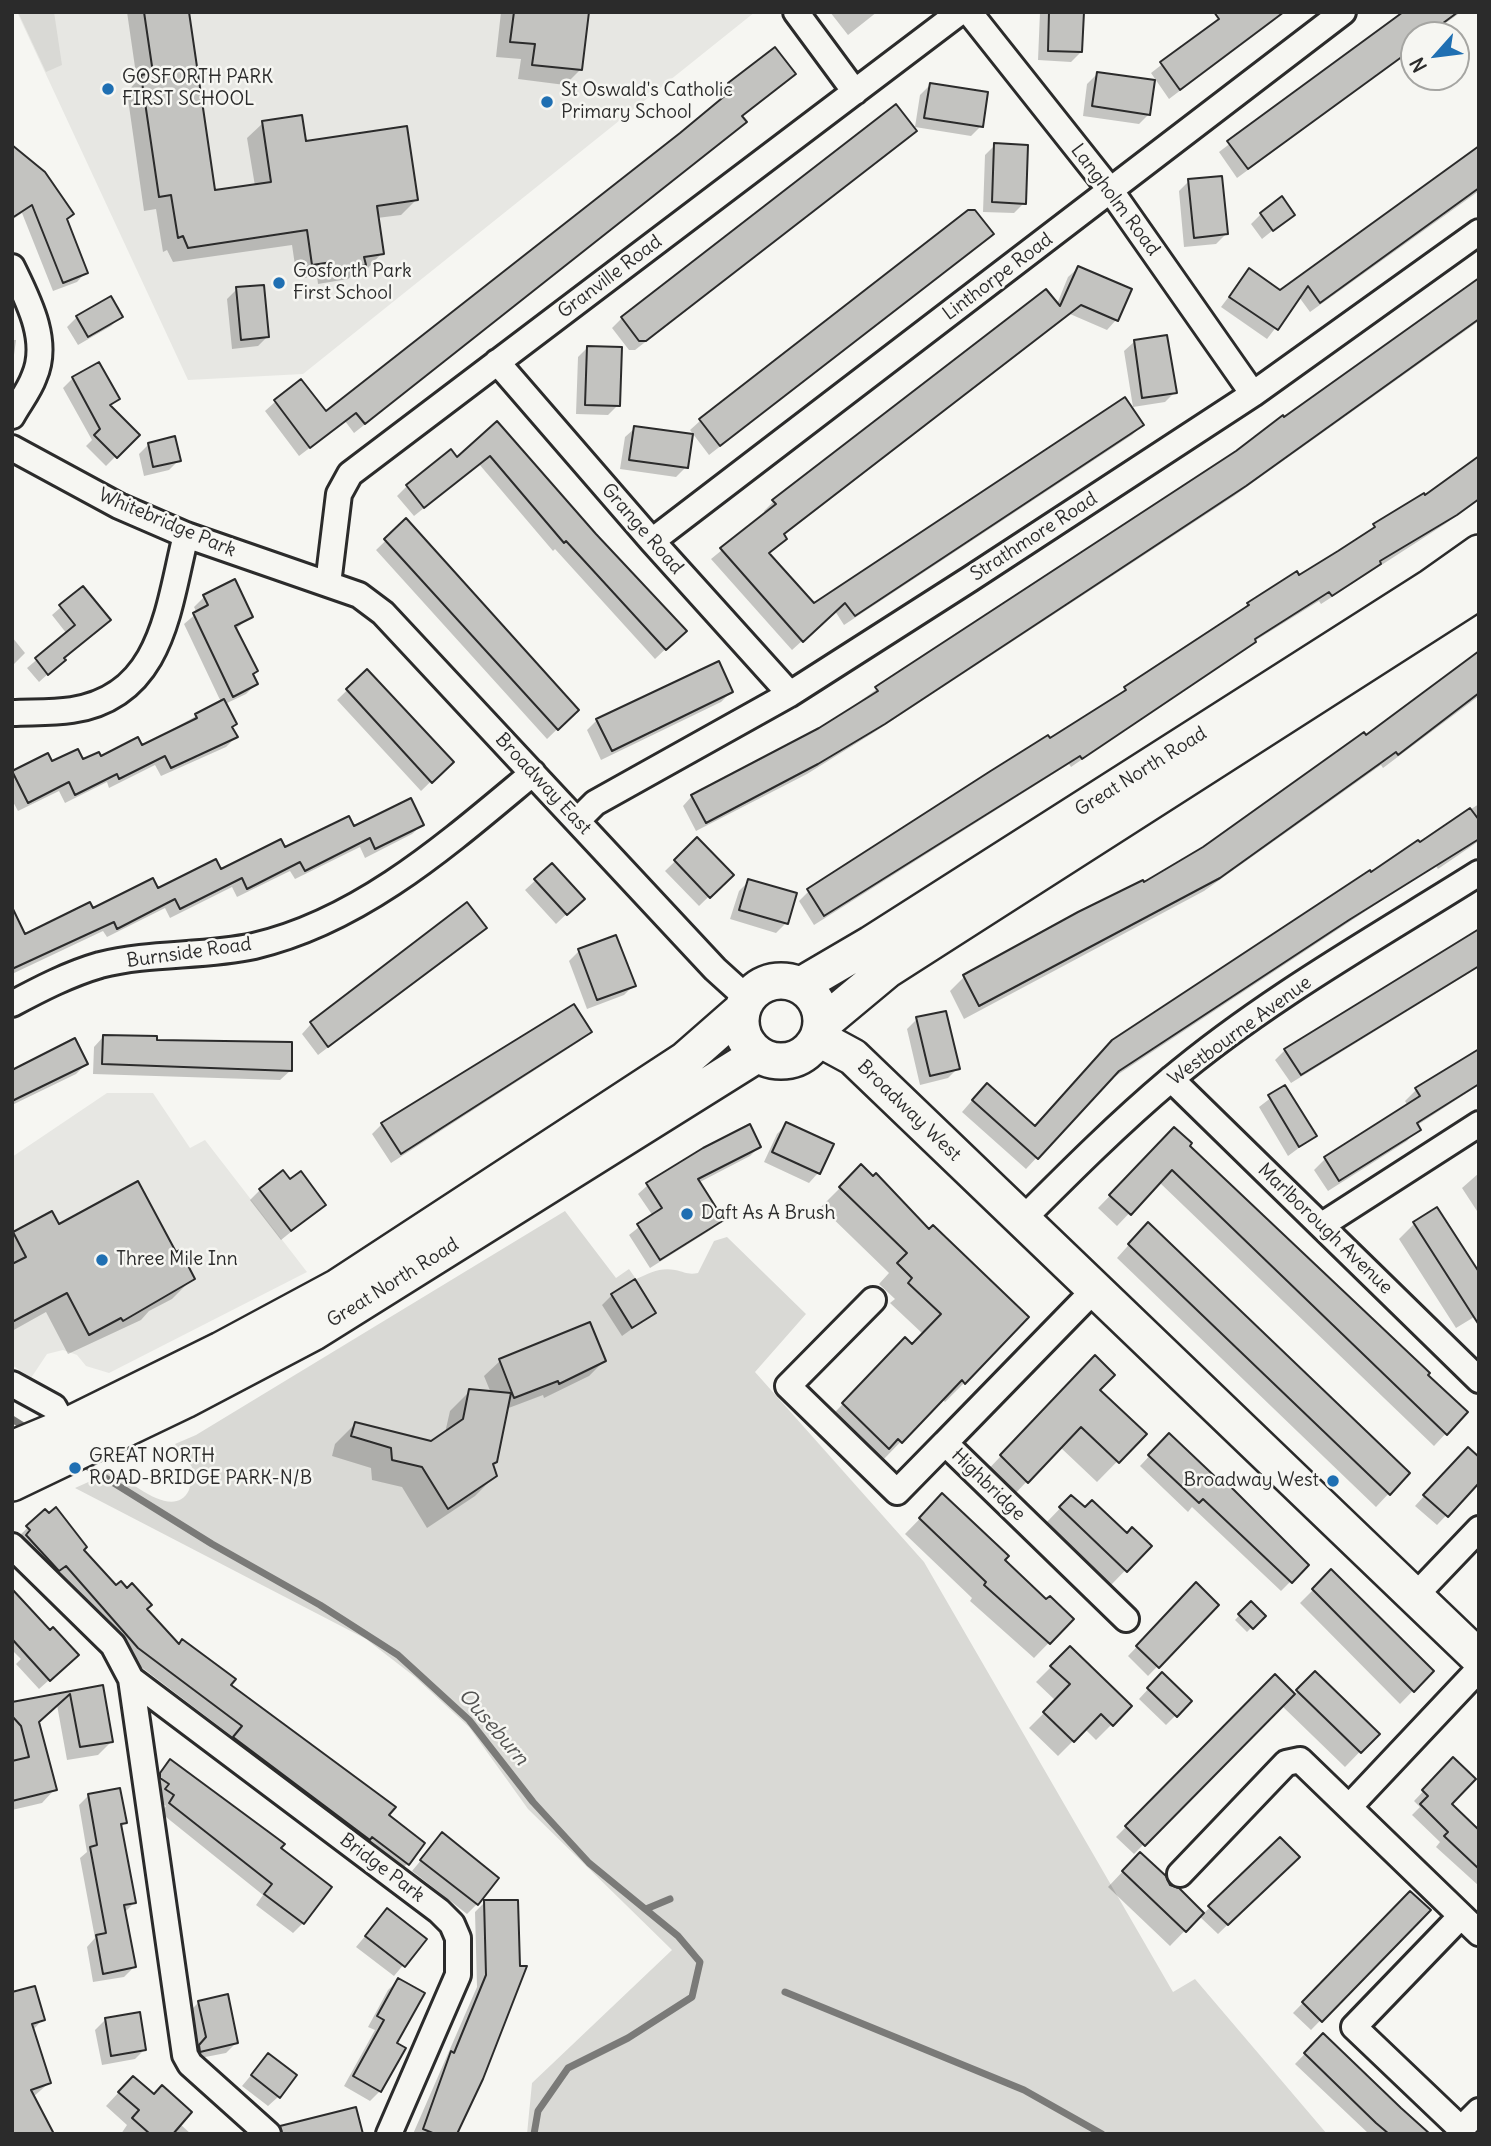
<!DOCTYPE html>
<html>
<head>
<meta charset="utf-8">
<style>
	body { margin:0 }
	#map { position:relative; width:1491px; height:2146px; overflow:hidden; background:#f6f6f2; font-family:Delius,sans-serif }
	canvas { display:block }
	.frame { position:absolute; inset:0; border:14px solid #2b2b2b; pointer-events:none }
	.north { position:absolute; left:1400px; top:21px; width:70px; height:70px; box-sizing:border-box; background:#f6f6f2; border:2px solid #a5a5a2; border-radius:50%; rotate:242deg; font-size:19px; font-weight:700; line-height:28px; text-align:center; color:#2b2b2b }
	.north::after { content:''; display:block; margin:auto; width:24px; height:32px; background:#1f6fb2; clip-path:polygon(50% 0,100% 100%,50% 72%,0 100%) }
</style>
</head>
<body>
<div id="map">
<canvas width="1491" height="2146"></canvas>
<div class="frame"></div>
<div class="north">N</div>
</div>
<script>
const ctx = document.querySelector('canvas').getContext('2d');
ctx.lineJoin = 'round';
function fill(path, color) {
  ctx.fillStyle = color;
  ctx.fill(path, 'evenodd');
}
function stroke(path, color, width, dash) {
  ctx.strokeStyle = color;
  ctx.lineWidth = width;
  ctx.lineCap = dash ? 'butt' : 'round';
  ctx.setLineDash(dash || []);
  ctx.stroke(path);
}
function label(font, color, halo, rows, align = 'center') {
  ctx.font = font + ' Delius,sans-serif';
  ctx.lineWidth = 5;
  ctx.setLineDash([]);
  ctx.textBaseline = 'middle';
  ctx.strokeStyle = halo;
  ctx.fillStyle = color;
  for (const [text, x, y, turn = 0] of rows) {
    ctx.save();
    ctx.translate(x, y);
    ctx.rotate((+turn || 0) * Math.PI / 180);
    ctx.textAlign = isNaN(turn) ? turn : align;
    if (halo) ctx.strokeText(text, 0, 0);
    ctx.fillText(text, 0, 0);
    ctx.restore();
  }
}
const built = new Path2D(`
	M17 12H755L303 374 188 380Z
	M107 1093H153L190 1148 205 1140 307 1272 109 1373 86 1366 77 1355 63 1350 47 1354 31 1378 12 1365V1157Z`);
const green = new Path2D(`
	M18 12H54L62 65 46 72Z
	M565 1211 616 1278 629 1269 636 1279C650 1273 660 1267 675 1270 685 1272 688 1275 698 1273L714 1241 727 1237 806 1314 755 1372 924 1562 1173 1992 1195 1979 1327 2134H527L532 2083 672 1950 528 1809 469 1727 415 1677 366 1639 75 1488 113 1471C131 1482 174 1521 189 1490 191 1484 191 1474 192 1467L175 1444 196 1435Z`);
const shadow = new Path2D(`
	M127 12H187L214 192 255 186 247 138 263 123 416 200 401 215 377 218 382 253 367 269 358 270 348 279 318 284 317 276 297 279 292 245 173 262 167 250 163 252 156 209 144 211 127 92 137 81Z
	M501 12H587L581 69 565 85 518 79 521 59 496 57Z
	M830 12H877L848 35Z
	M1040 12H1082L1081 52 1071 62 1038 60Z
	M1229 12H1284L1169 99 1151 73Z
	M1402 12H1461L1429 35H1414V45L1402 57 1237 178 1219 152Z
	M794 74 741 117 745 122 735 132 354 433 345 421 299 456 265 411 275 402 326 414 724 99 720 94 729 84Z
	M1097 74 1149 114 1139 124 1083 116 1087 84Z
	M930 85 981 126 971 136 915 127 920 95Z
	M895 106 915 131 905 140 635 350H629L612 328 622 318Z
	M995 145 1024 203 1014 213 983 212 985 155Z
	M12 147 65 220 86 272 77 282 53 291 22 213 12 220Z
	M1479 150V191L1310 312 1299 297 1267 339 1221 307 1249 270 1280 292Z
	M1189 181 1226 234 1216 244 1184 247 1179 191Z
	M969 212 992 234 982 243 709 455 690 430 700 421Z
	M1261 214H1293L1262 239 1251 224Z
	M1078 268 1116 320 1107 330 1070 314 783 536 785 538 768 554 814 605 1142 425 1132 435 844 625 835 611 792 650 711 559 766 514 764 511 774 501 1057 304 1068 277Z
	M1479 280V321L1234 496 873 733 807 774 696 831 683 806 692 796 820 730 877 689 1237 452Z
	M237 289 268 336 258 346 232 349 227 299Z
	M121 316 111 326 78 345 67 327 77 317Z
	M12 340H16L12 370Z
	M1134 342 1175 392 1165 402 1133 407 1124 351Z
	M588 347 618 405 608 415 576 414 578 357Z
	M73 378 118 399 110 407 137 435 106 466 86 446 92 440 63 388Z
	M497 423 675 640 655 659 555 549 553 551 479 464 414 516 397 496 407 486 457 459Z
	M635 428 686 467 676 477 620 469 625 437Z
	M149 444 179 460 169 470 144 476 139 454Z
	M1479 459V500L1445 524 1321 604 1319 601 1253 642 1071 767 1069 764 814 925 799 901 809 891 1115 699 1125 689 1238 614 1248 604 1299 577Z
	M406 521 577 710 547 739 376 550Z
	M83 588 108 620 39 682 27 668 67 634 52 615Z
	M204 597 251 616 235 630 256 684 246 694 225 704 236 737 226 747 161 776 155 765 109 788 107 782 65 803 59 791 18 811 12 800 13 772 52 764 83 762 141 747 221 702 184 624 197 613 194 607Z
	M12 637 25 653 12 666Z
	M1479 653V696L1383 768 1381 765 1204 891 964 1019 950 991 964 977 1143 884 1204 849 1366 738Z
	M718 663 731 692 721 702 601 760 587 730 597 720Z
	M367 671 451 762 421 791 337 700Z
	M1479 804V841L1438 869 1436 866 1381 901 1108 1081 1026 1169 962 1112 976 1096 1035 1127 1370 874Z
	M422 825 412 834 365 858 360 847 295 879 290 871 237 897 232 887 170 918 165 908 107 937 103 931 12 974V940L89 904 92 911 353 829Z
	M697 840 731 875 699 906 665 871Z
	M552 865 573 908 556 924 525 890Z
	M749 881 786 923 776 933 730 919 739 891Z
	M484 928 318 1055 302 1034 311 1024Z
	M1479 932V967L1291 1083 1275 1060 1285 1050Z
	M579 951 634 985 624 995 587 1009 569 961Z
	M917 1019 958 1068 948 1078 920 1085 907 1029Z
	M590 1031 580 1041 391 1163 372 1134 382 1124Z
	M103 1037 155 1041 290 1071 280 1080 93 1074 94 1047Z
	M1479 1049V1085L1416 1126 1418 1129 1407 1141 1328 1191 1314 1170 1325 1159 1408 1106 1405 1101 1416 1090Z
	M86 1064 76 1074 12 1105V1071Z
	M1285 1087 1315 1136 1288 1156 1259 1107Z
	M787 1124 818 1173 809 1183 764 1162 777 1134Z
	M1175 1129 1187 1146 1466 1412 1434 1446 1159 1182 1117 1226 1098 1208Z
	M759 1147 750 1156 698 1183 722 1219 712 1229 650 1268 629 1235 653 1216 638 1194 648 1185Z
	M1479 1173V1209L1477 1211 1462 1188Z
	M290 1182 324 1205 281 1240 250 1200 260 1190Z
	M842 1186 929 1232 964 1383 945 1402 942 1399 882 1461 824 1424 886 1358 912 1346 923 1334 890 1303 895 1299 879 1284 889 1273 821 1207Z
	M1414 1224 1479 1314 1456 1328 1399 1239Z
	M14 1234 175 1254 193 1278 172 1299 149 1311 141 1320 68 1354 46 1312 12 1331Z
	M1135 1238 1408 1473 1376 1507 1117 1258Z
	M612 1295 654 1313 622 1336 602 1305Z
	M500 1361H604L589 1376 544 1398 543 1395 506 1409 491 1465 495 1476 475 1496 427 1528 402 1487 372 1480 371 1468 332 1456 335 1444 355 1424 431 1443 445 1433 450 1411 470 1391 491 1393 484 1376Z
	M1075 1378 1098 1390 1144 1434 1097 1482 1060 1447 1007 1502 981 1477Z
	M1169 1435 1275 1532 1307 1565 1281 1591 1192 1507 1188 1512 1140 1466Z
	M1458 1459 1479 1481 1437 1525 1415 1506Z
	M943 1495 1046 1602 1072 1619 1034 1658 970 1601 972 1598 905 1534Z
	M1071 1497 1085 1510 1149 1546 1110 1586 1045 1524Z
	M45 1511 116 1587 145 1610 178 1646 423 1844 407 1864 397 1874 225 1748 233 1737 128 1657 18 1537Z
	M1331 1572 1432 1671 1400 1704 1300 1603Z
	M1196 1585 1217 1605 1148 1676 1128 1656Z
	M12 1592 67 1664 39 1689 16 1664 21 1659 12 1650Z
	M1251 1603 1263 1616 1247 1632 1235 1620Z
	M1070 1648 1130 1706 1096 1740 1085 1729 1058 1756 1029 1728 1056 1701 1036 1682Z
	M1162 1674 1190 1701 1166 1725 1139 1699Z
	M1315 1674 1377 1734 1345 1767 1281 1705 1134 1854 1116 1837 1275 1677 1294 1695Z
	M101 1687 111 1742 98 1755 67 1760 57 1705 38 1722 55 1789 42 1803 12 1810V1706Z
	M1453 1760 1449 1804 1479 1831V1886L1436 1847 1440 1842 1412 1815 1420 1807 1414 1801Z
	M170 1761 279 1849 303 1923 293 1933 256 1905 263 1895 161 1813 166 1806 157 1799 160 1795 150 1784Z
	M89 1795 125 1823 120 1828 134 1903 124 1913 134 1967 124 1977 93 1982 87 1947 95 1938 80 1858 87 1852 79 1805Z
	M442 1835 477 1904 467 1914 412 1871Z
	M1280 1839 1298 1857 1218 1934 1199 1916 1170 1946 1108 1887 1125 1869 1169 1887 1203 1914Z
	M1410 1893 1428 1910 1311 2030 1293 2013Z
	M485 1902H517L456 2134H413L477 1987 475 1912Z
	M387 1910 425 1939 394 1976 356 1947Z
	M398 1980 395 2044 380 2091 370 2101 344 2086 375 2030 368 2027 388 1990Z
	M12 1994 43 2019 33 2030 49 2083 33 2097 12 2134Z
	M199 2002 236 2043 226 2053 190 2060V2057L197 2048 189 2012Z
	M105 2020 145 2049 135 2059 102 2065 95 2030Z
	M1323 2035 1427 2134H1369L1295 2064Z
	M268 2055 278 2097 268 2106 242 2086Z
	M119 2092 180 2124 191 2134H121L127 2125 106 2106Z`);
const stream = new Path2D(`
	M12 1419 28 1429
	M80 1462 212 1544 320 1605 398 1655 469 1720 533 1802 589 1863 678 1936 700 1962 692 1997 628 2038 568 2068 538 2111 534 2134
	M646 1909 670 1899
	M785 1992 1024 2090 1102 2134`);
const building = new Path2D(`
	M144 12H189L215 190 271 182 262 121 302 115 306 141 407 126 418 200 377 206 384 254 364 257 366 265 333 269 332 262 312 265 307 230 188 248 183 236 178 238 171 195 159 197 141 75 153 73Z
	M514 12H589L582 70 532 65 535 44 510 42Z
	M1049 12H1084L1082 52 1048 51Z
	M1214 12H1284L1180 90 1160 62 1219 19Z
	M1403 12H1458L1427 35H1414V48L1248 169 1227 141Z
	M775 47 796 74 742 116 747 122 365 424 356 413 310 448 274 400 301 379 326 411 680 133 733 89 728 83Z
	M1097 72 1155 80 1150 115 1092 106Z
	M930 83 988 92 983 127 924 118Z
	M896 104 917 131 646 341H639L621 317Z
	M994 143 1028 145 1026 204 992 202Z
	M12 145 45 172 74 214 67 219 88 273 63 283 32 205 12 218Z
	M1479 146V188L1320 303 1308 286 1278 330 1229 297 1249 268 1280 290Z
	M1222 176 1228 234 1194 238 1188 179Z
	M1282 196 1295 215 1273 231 1260 213Z
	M968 210H975L994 234 720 446 699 419Z
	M1078 266 1132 289 1118 321 1081 305 784 534 787 539 769 553 814 603 1125 397 1144 425 855 616 845 603 803 642 720 548 776 504 772 500 1046 289 1060 306Z
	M1479 278V319L1246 486 885 724 818 764 706 823 691 795 819 728 878 691 875 687 1236 451 1283 415 1284 417Z
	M264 285 269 337 241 340 236 287Z
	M111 296 123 317 88 337 76 316Z
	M1167 335 1177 393 1142 398 1134 340Z
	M587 346 622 347 620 406 585 405Z
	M99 362 120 399 110 405 140 435 117 458 94 435 100 429 72 377Z
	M497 421 596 534 687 631 666 650 566 541 564 543 490 456 424 508 406 485 451 449 457 457Z
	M634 426 693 434 688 468 629 460Z
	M175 436 181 461 153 467 148 443Z
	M1479 456V499L1457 515 1380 561 1381 564 1332 596 1329 592 1255 639 1256 642 1082 759 1080 756 824 916 807 889 989 772 1048 735 1050 738 1126 690 1124 687 1249 605 1247 603 1297 571 1299 575 1338 551 1375 527 1373 524 1424 493 1425 495Z
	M406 518 579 710 558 730 384 539Z
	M235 579 253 617 235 626 258 671 253 674 258 684 233 697 193 613 208 605 203 595Z
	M83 586 111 620 64 658 66 660 48 675 35 658 75 625 59 605Z
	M1479 651V693L1398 755 1396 752 1220 878 979 1006 963 975 1078 912 1143 880 1144 882 1203 847 1364 732 1366 735Z
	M719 661 733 692 612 751 596 719Z
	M367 669 454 762 432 783 346 689Z
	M224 699 237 724 232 727 238 737 171 768 165 756 119 779 117 774 75 795 69 782 28 803 12 771 48 753 52 761 78 749 83 759 99 752 101 756 138 737 142 745 197 718 195 714Z
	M411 798 424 825 375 849 370 838 305 871 300 862 247 889 242 878 180 909 175 899 117 929 114 922 12 969V907L25 934 90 902 93 908 153 878 158 888 216 859 221 869 281 839 285 847 349 816 354 826Z
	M1470 808 1479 820V839L1349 920 1119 1071 1038 1159 972 1100 987 1083 1035 1126 1112 1040 1370 870 1371 872 1418 840 1420 842Z
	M697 837 734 875 710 898 674 860Z
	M552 863 585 899 567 915 534 879Z
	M748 879 797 893 788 924 739 910Z
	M467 902 487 928 328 1047 310 1022Z
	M1479 929V966L1301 1075 1284 1049Z
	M616 935 636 986 597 1000 578 949Z
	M574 1004 592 1032 401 1154 381 1123Z
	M946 1011 960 1069 930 1076 916 1017Z
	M103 1035 157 1036V1040L292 1042V1071L102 1064Z
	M75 1038 88 1064 12 1101V1070Z
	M1479 1049V1084L1417 1123 1421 1130 1339 1181 1324 1157 1420 1096 1415 1088Z
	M1285 1085 1317 1136 1299 1147 1268 1095Z
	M786 1122 834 1144 820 1174 772 1152Z
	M750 1124 761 1147 698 1179 724 1220 660 1260 637 1224 662 1208 646 1183 703 1148Z
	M1174 1127 1192 1143 1190 1146 1430 1373 1428 1375 1468 1412 1447 1435 1172 1170 1131 1215 1109 1195Z
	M861 1164 873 1176 876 1173 929 1229 933 1225 1029 1317 965 1384 962 1380 902 1443 898 1439 889 1449 842 1403 905 1337 912 1344 941 1314 908 1283 912 1278 897 1263 907 1253 839 1187Z
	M283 1170 290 1179 301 1171 326 1205 291 1231 259 1189Z
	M138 1181 176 1252 180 1250 195 1279 123 1321 121 1318 89 1335 67 1293 12 1322V1264L26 1257 13 1232 52 1211 59 1224Z
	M1437 1207 1479 1272V1325L1413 1222Z
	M1148 1222 1410 1473 1390 1495 1128 1244Z
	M635 1279 656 1313 632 1328 611 1294Z
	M590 1322 606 1361 559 1384 558 1381 514 1398 499 1359Z
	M1095 1355 1115 1375 1100 1390 1147 1434 1119 1463 1081 1427 1028 1483 1000 1455Z
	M469 1389 511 1393 497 1462 493 1464 497 1476 448 1509 422 1467 392 1460 391 1448 351 1436 355 1422 431 1441 463 1419Z
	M1169 1433 1225 1486 1227 1483 1309 1565 1292 1583 1203 1499 1199 1503 1148 1455Z
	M1468 1447 1479 1457V1483L1448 1517 1423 1495Z
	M942 1493 1009 1556 1005 1560 1046 1599 1050 1596 1074 1619 1050 1644 984 1585 986 1582 919 1518Z
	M1071 1495 1085 1507 1092 1500 1127 1533 1132 1527 1152 1546 1127 1572 1059 1507Z
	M56 1507 87 1547 84 1550 116 1585 121 1581 127 1588 132 1583 152 1605 147 1609 179 1644 182 1639 236 1679 231 1685 396 1807 389 1815 425 1843 409 1865 372 1837 370 1840 233 1737 242 1726 138 1648 66 1566 59 1571 26 1535 30 1530 26 1526 45 1509 49 1513Z
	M1331 1569 1434 1671 1414 1692 1312 1589Z
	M1196 1582 1219 1605 1159 1668 1136 1646Z
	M12 1589 50 1630 53 1627 79 1655 50 1681 12 1639Z
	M1251 1601 1266 1616 1253 1629 1238 1614Z
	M1070 1646 1132 1706 1113 1726 1101 1714 1074 1742 1043 1712 1070 1684 1050 1666Z
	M1315 1671 1380 1734 1361 1753 1296 1690Z
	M1162 1672 1192 1701 1177 1717 1147 1688Z
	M1275 1674 1295 1694 1145 1846 1125 1826Z
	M103 1685 113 1742 80 1747 70 1694 39 1722 57 1790 12 1801V1761L29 1757 21 1726 12 1716V1702Z
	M1453 1757 1476 1779 1452 1804 1479 1830V1869L1444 1836 1448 1832 1420 1804 1428 1796 1422 1790Z
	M170 1759 285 1844 281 1848 332 1887 304 1924 264 1894 272 1884 169 1803 174 1795 165 1789 169 1784 160 1778V1773Z
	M120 1788 127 1823 121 1824 136 1903 124 1905 136 1967 103 1974 96 1935 106 1933 90 1847 97 1845 88 1794Z
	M442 1832 499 1878 478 1905 420 1860Z
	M1280 1837 1300 1857 1228 1925 1208 1906Z
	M1140 1852 1166 1876 1170 1885 1179 1888 1204 1913 1186 1932 1122 1871Z
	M1410 1891 1431 1910 1322 2022 1302 2002Z
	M484 1900H518L520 1966H527L483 2079 457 2134H435L423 2129 451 2051 454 2053 486 1975Z
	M387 1908 427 1939 405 1967 365 1936Z
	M398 1978 425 1993 397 2043 406 2048 381 2092 353 2076 384 2020 377 2016Z
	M35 1986 45 2020 32 2024 51 2083 31 2090 54 2134H12V1992Z
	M228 1994 238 2043 200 2052 199 2045 206 2037 198 2001Z
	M140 2012 146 2050 111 2056 105 2018Z
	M1323 2033 1401 2108 1430 2134H1389L1376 2123 1304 2053Z
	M268 2053 297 2075 280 2098 251 2075Z
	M133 2076 154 2094 162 2085 192 2112 173 2134H150L132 2118 139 2110 118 2092Z
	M356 2107 363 2134H282L280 2126Z`);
const street = new Path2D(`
	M796 12 855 92
	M969 12 1111 191 1253 394
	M12 267C28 300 50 341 34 377 29 391 19 403 12 416
	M497 362 652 541 790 694
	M12 448 119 506 186 535 359 595 383 613 715 969 747 998
	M652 541 1343 12
	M328 584 339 494 350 474 960 12
	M12 713C32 712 52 713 72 710 163 696 168 607 186 535
	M577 821 595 803 790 694 970 579 1253 394 1479 232
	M12 1004C40 989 69 974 100 965 150 952 204 957 254 946 362 921 450 842 533 773
	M1171 1079 1479 1380
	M1024 1218C1071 1171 1119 1123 1170 1080 1265 1000 1374 939 1479 873
	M1322 1225 1479 1124
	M1096 1288 945 1443 1126 1619
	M873 1300 788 1386 897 1492 945 1443
	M12 1384 54 1407 65 1427
	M12 1546 113 1645 131 1679 185 2055 190 2064 268 2134
	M1415 1596 1479 1529
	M131 1679 439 1911 452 1924 458 1938V1975L389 2134
	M1349 1807 1479 1669
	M1180 1874 1286 1763 1300 1760 1479 1933
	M1461 1916 1354 2027 1461 2129 1479 2111`);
const secondary = new Path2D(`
	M741 1021a40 40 0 1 1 80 0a40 40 0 1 1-80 0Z
	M801 985 871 944 1431 587 1479 553
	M821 1025 887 970 1479 591
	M818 1038 853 1057 1479 1658
	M12 1449 65 1427 221 1350 338 1287 685 1060 742 1010
	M12 1483 185 1400 314 1332 758 1054`);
const markers = [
	[108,89,7,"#1f6fb2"],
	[547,102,7,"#1f6fb2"],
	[279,283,7,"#1f6fb2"],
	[687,1214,7,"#1f6fb2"],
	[102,1260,7,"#1f6fb2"],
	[75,1468,7,"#1f6fb2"],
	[1333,1481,7,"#1f6fb2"]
];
const poiNames = [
	["GOSFORTH PARK",122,78],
	["FIRST SCHOOL",122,100],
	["St Oswald's Catholic",561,91],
	["Primary School",561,113],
	["Gosforth Park",293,272],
	["First School",293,294],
	["Daft As A Brush",701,1214],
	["Three Mile Inn",116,1260],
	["GREAT NORTH",89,1457],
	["ROAD-BRIDGE PARK-N/B",89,1479],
	["Broadway West",1319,1481,"right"]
];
const streetNames = [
	["Langholm Road",1115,200,53],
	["Granville Road",610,277,-37],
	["Linthorpe Road",998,277,-37],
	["Whitebridge Park",167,523,23],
	["Grange Road",642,529,49],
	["Strathmore Road",1034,537,-33],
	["Great North Road",1141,772,-32],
	["Broadway East",543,784,47],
	["Burnside Road",189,953,-8],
	["Westbourne Avenue",1240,1031,-36],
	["Broadway West",909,1111,44],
	["Marlborough Avenue",1325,1229,44],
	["Great North Road",393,1283,-32],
	["Highbridge",988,1485,44],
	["Bridge Park",382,1868,37]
];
const waterNames = [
	["Ouseburn",493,1727,49]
];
fill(built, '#e7e7e3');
fill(green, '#d9d9d5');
fill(shadow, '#0003');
stroke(stream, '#7a7a78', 7);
fill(building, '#c3c3c0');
stroke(building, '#2b2b2b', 2);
stroke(street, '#2b2b2b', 30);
stroke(secondary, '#2b2b2b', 40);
stroke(street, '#f6f6f2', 24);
stroke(secondary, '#f6f6f2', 35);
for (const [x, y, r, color] of markers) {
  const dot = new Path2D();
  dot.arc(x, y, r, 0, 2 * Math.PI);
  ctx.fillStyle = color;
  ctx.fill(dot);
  stroke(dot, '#f6f6f2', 2.5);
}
label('19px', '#2b2b2b', '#f6f6f2', poiNames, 'left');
label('19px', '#2b2b2b', '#f6f6f2', streetNames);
label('italic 21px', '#525251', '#f6f6f2', waterNames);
</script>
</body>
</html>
